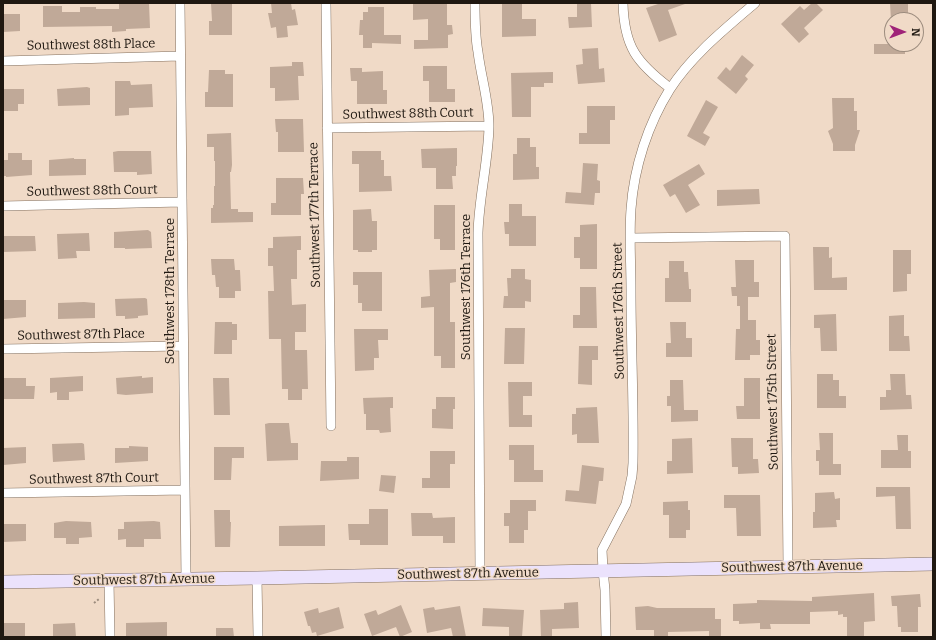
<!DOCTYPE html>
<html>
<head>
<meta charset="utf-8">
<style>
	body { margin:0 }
	#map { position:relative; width:936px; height:640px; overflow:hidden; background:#f0dac7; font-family:Bitter,serif }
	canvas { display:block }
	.frame { position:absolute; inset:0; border:4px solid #1f1811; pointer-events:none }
	.north { position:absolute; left:884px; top:12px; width:40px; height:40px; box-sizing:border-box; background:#f0dac7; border:1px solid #9c8c7e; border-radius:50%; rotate:91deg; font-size:11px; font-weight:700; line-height:16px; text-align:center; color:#1f1811 }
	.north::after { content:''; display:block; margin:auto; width:14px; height:18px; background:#9f2378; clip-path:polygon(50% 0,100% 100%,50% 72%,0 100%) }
</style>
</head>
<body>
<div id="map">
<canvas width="936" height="640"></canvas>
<div class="frame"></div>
<div class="north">N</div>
</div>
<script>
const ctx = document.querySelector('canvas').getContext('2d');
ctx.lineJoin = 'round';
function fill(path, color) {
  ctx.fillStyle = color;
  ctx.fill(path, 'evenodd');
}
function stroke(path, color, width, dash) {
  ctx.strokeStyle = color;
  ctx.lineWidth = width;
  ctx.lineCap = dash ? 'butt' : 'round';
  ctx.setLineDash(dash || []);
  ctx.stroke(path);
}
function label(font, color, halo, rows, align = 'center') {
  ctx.font = font + ' Bitter,serif';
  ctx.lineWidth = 3;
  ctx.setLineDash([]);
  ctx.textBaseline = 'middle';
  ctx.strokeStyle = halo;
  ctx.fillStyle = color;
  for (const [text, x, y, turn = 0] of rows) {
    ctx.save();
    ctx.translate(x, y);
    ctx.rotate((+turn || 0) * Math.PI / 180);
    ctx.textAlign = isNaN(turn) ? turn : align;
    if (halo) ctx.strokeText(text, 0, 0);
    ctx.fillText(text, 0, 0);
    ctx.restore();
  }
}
const building = new Path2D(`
	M119 3H149L150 28 126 29V31L112 32V26L43 27V6H62V12H80V7H96V9H119Z
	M211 3H232V35H209V21H212Z
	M271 3H291L292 10 295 9 298 25 287 26 288 37 277 38 276 27 271 28 268 13H272Z
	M413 3H447V25H452L453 34 448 35V48L414 49V40H428V19L413 20Z
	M502 3H522V19H536V36L502 37Z
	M577 3H591L592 27 569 28 568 17H577Z
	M661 3 685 4 668 10 677 35 659 42 646 8Z
	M812 3H816L823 10 804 28 809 34 799 43 781 24 800 6 804 10Z
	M890 3H908V14H904V20H891Z
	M368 7H384V35H401V44L372 43V48H363V35H359L360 20H363V12H368Z
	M3 14H20V31L3 32Z
	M874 44H905V54H874Z
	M598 48 599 69 604 68 605 82 578 84 576 65 583 64 582 49Z
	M742 55 754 65 745 76 748 79 736 94 717 78 726 67 730 71Z
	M292 62H303L304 76H298L299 100 275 101V88H270V67L292 66Z
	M423 66H447V89H455V102H429V81H423Z
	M350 68H362V72L383 71V90H387V104H357V81H351Z
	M209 70H225V74H233V107H205V92H208Z
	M553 72V83H544V87H531V117H512L511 73Z
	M115 81H130L131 85 152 84 153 107 129 108V115L115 116Z
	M87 87 90 88V105L58 106 57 89Z
	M3 89H24V104H18V111H3Z
	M832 98H854V111H857V130H860L855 145V151H833V144L828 131 833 128Z
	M706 100 718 107 703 133 710 137 705 146 687 136Z
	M587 106H615V120H610V144H579V133H587Z
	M275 119H303L304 152H278V132H276Z
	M231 133 232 165 231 172H230L231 209H238V212H253V222L211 223V208H213V205H214V186H215V161H214V147H207V134Z
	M517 138H530V147H536V167H539V179L513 180V154H517Z
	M457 148V166H456V176H452L453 189H436V168H422L421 149Z
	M118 151H151L152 174 137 175V172H114L113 152Z
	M352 151H381V160H384V176H391L392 191 359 192V164H352Z
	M8 153H22V160H32V175L6 177V176H3V160H8Z
	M74 158V159H86V175L49 176V160Z
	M583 163 598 164 597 180 600 181V193H595L594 205 565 203 566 192 581 193Z
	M699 164 705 174 688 185 700 205 686 213 675 194 670 197 663 185Z
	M276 178H303L304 194H301V215H271V203H276Z
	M759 189 760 204 717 206V190Z
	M509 204H522V216H536V246H509V234H505L504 222H509Z
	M434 205H455V250H440V239H434Z
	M371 209 372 221H377V250H372V252H358V250H353V210Z
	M597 224V269H580V258H574V237H580V225Z
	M148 230 151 232 152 248 125 249V248H114V232Z
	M89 233 90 251H76L77 258 58 259 57 234Z
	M3 236H35L36 251 3 252Z
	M301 236V250H297V279H291L292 305 306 304V332H295V350H307L308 389H302V400H288V389H282L281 339H269L268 291H274L273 266H268V248H273V237Z
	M813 247H829V258L832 257V278L847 277V290H814Z
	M893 250H911V274H907V291L893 292Z
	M211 259H234L235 270H240L241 291H235V298H219V287H216L215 275H212Z
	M735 260H754V282H759V297H748V320H756V340H760V355H750V360H735L736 329H740V306H737V296H732L731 287H736Z
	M669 261H684V272H688L689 289H691V302H665V278H669Z
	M456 269V282L450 283V322H455V368H441V356H434V307L421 308V297L430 296 429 270Z
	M511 269H525V279L531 280V302L525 301V308H503L504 296H508L507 278H511Z
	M353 272H382V311H362V303H358V285H353Z
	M580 287H596L597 328H573V315H580Z
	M145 298 147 299 148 315 138 316V318L125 319V316H116L115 299Z
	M3 300H26V317L3 319Z
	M84 302 95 303V318L58 319V303Z
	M836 314 837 351H821L820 328H814V315Z
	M904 315V336H909L910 351H889V316Z
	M215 322H232V324H237V340H232V354H214Z
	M670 322H686V338H692V357H666V343H671Z
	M505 328H525L524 364H504Z
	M354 329H388V340H378L379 358H374V370L355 371Z
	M579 346H598V360H592V385L578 384Z
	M817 374H833V380H839V396H846V408H817Z
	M890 374H905L906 395H911L912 409 880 410V397H886V390H891Z
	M83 376V391L69 392V400H57V392L50 393V378Z
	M142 376V378L153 377V393L126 395 117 394 116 378Z
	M3 378H26V386H35L34 399H3Z
	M213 378H229L230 415H214Z
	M744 378H760V419H737L736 406H744Z
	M670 380H683L684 410H698V421L671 422V406H667V396H670Z
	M508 382H532V396H523V415H532V427H509Z
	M393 397V408H390L391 432 380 433 379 430H366V414H364L363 398Z
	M436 397H455V409H453V429L432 428V409H436Z
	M597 407 599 443H577V434L572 435V414H576V408Z
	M269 423H289L291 443H298V460L267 461 265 424Z
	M819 433H833V464H841V475H819V461H816V450H820Z
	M897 435H908V451H911V468H881V450H898Z
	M692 438 693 473 667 474V461H672V439Z
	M731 438H753V459H758L759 473 738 474V467H732Z
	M82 443 84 444 85 460 53 462 52 444Z
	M509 445H534V470H543V482H514V460H509Z
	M129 446 148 447V461L115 463V448H129Z
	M26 447V463L3 465V448Z
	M214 447H244V458H232L231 480H214Z
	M430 451H455V464H450V488H422V478H430Z
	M347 457H359V479L320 481 321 461H347Z
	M582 465 604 468 603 481H599L596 504 565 501 566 490 579 491Z
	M381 475 396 476 394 493 379 491Z
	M876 487H910L911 529H896L895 496 876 497Z
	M834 492 835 499 840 498V520H836L837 527 813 528V512H815V493Z
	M724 495H760L761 536H737L736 508H724Z
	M510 500H536V511H528V530H524V543H509V526H504V513H510Z
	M688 501V510H690V530H686V538H669V515H663V502Z
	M369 509H388V545H360V540H349L348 524H369Z
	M214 510H230V522H231L230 547H215Z
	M411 513H432L433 518 455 517V543H443V536H412Z
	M66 521 91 522 92 537 79 538V544H66V538H54V523Z
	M154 521 160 522 161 539H144V547H126V539L118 540V529H124V522Z
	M3 524H26V541L3 542Z
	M325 525V546H279V526Z
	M874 593 875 621 864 622V637H847V617H843V614L838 615V611L810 612V624H770L771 629H760V623L739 624V621H733V604L757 603V600L812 601V597Z
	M920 594 921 607H918V632H901V627H898L897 606H892L891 596Z
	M578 602 579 628 552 629V637H541L540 610 564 609V603Z
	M401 605 412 632 400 637 396 627 372 636 364 614 376 610 378 615Z
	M460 606 466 637H453L451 628 427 633 423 609 434 607 435 610Z
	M648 606 657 608H715V619H721V637H709V631L668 632V636H654V630H636L635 607Z
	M339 607 344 628 317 636 316 632 312 633 310 626H308L304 612 318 608 319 613Z
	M483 608 524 610 522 637H509V627L482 626Z
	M167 622V637H126V623Z
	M3 623H25V637H3Z
	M75 623 76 637H53V624Z
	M216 628H233L234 637H216Z`);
const path = new Path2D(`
	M94 603 99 599`);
const street = new Path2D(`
	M180 3 186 579
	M326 3 331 426
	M475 3C475 19 475 36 478 52 481 77 489 101 489 127 488 163 479 197 478 233L480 574
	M623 3C624 47 637 63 670 88
	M3 61 180 56
	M327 128 489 126
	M3 206 182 202
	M631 238 785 236 788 567
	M3 349 183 346
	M3 493 185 490
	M257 578 258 637
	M109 580 110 637
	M606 637 605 590 603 570 602 550 626 504 632 476 633 463C634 406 631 348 631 290 631 263 629 236 631 209 634 167 648 124 670 89 692 55 725 29 755 3`);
const secondary = new Path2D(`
	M3 582 257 578 933 564`);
const streetNames = [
	["Southwest 88th Place",91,45,-1],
	["Southwest 88th Court",408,114,-1],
	["Southwest 88th Court",92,191,-1],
	["Southwest 177th Terrace",315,215,-91],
	["Southwest 176th Terrace",466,287,-90],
	["Southwest 178th Terrace",170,291,-90],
	["Southwest 176th Street",619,311,-91],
	["Southwest 87th Place",81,335,-1],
	["Southwest 175th Street",773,402,-91],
	["Southwest 87th Court",94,479,-1],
	["Southwest 87th Avenue",792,567,-1],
	["Southwest 87th Avenue",468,574,-1],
	["Southwest 87th Avenue",144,580,-1]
];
fill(building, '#c0a998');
stroke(street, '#83705f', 10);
stroke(secondary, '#83705f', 14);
stroke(path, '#9c8c7e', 2, [2, 2]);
stroke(street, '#fff', 9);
stroke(secondary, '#ebe2fc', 13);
label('13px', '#1f1811', '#f0dac7', streetNames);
</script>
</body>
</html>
